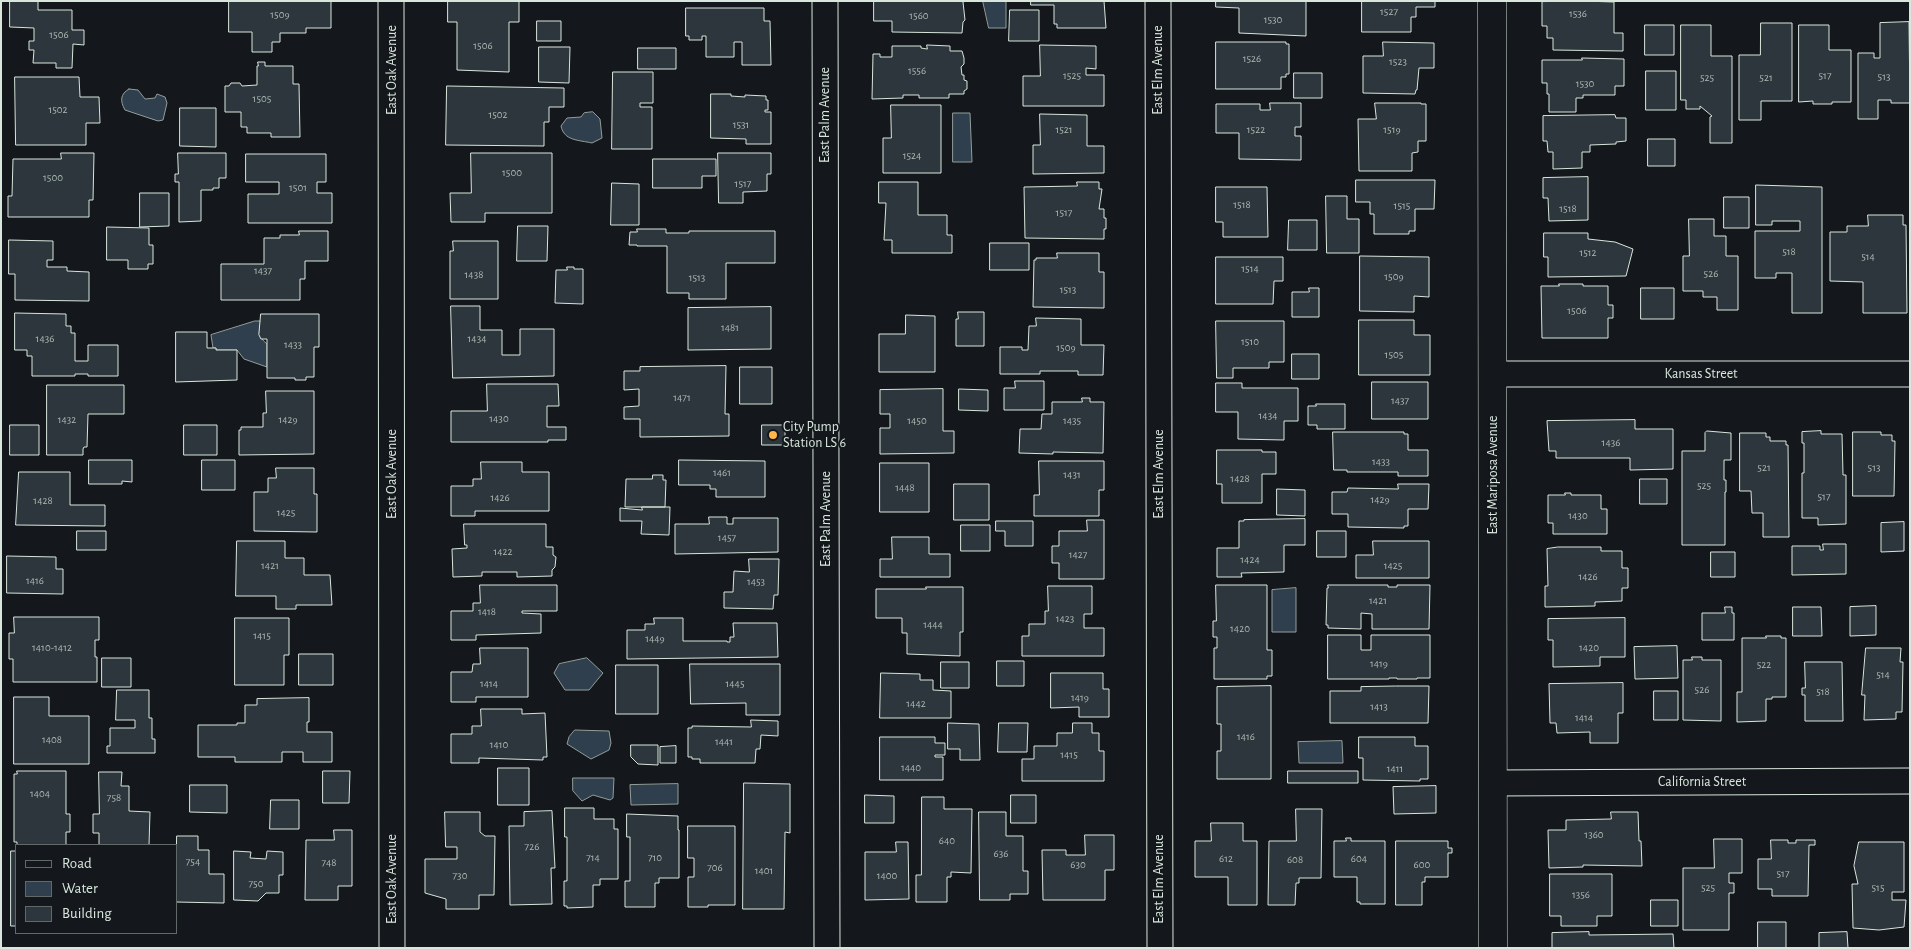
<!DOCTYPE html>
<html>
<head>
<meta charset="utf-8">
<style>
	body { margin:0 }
	#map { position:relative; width:1911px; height:949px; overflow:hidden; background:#14181c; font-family:"Alegreya Sans",sans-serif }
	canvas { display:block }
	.frame { position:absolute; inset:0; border:2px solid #d8e6dc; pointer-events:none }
	.legend { position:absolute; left:15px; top:844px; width:162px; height:90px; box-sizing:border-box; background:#14181c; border:1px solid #626a69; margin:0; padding:6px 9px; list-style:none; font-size:15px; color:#d8e6dc }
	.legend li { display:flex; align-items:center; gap:10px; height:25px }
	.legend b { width:25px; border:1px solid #626a69 }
</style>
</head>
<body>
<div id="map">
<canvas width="1911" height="949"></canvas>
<div class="frame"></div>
<ul class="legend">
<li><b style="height:6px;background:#14181c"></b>Road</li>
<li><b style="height:14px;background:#2f3f4d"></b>Water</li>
<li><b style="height:14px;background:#2c363c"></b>Building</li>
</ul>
</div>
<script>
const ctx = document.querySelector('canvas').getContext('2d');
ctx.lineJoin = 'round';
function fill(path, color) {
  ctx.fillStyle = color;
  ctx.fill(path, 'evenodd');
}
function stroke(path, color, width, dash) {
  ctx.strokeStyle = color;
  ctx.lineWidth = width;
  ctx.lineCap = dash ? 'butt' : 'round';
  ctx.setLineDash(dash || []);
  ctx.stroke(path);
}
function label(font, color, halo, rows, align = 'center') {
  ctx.font = font + ' "Alegreya Sans",sans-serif';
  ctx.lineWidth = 4;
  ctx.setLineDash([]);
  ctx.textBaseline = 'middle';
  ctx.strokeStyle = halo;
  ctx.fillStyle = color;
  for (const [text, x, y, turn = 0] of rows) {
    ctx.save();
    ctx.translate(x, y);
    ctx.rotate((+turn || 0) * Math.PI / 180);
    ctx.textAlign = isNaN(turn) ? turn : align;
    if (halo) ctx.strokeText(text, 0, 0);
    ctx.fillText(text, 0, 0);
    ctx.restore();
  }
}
const water = new Path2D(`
	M983 1H1006V28H989Z
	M129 89 138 90 145 99 155 98 157 94 165 97 167 103 163 120 158 121 125 110C120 101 120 94 129 89Z
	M593 112 600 119 602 138 592 143C579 140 564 141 561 126L567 118 581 117 584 113Z
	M953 113H970L972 162H953Z
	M255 321H261C260 332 258 337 267 344V367L244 359 237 350H216V348H213L211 335Z
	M1296 588V632H1272V590Z
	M587 658 603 673 589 690H565L554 673 559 664Z
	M575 730 609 731 611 743 609 750 591 759 567 744 569 737Z
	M1342 741 1343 763H1299L1298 742Z
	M573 778H614L613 798 610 800 593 795 582 801 573 791Z
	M678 784V804L631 805 630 785Z`);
const building = new Path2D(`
	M10 1H38V10H72V30H84V45L73 44 72 68H56V63H33L34 50H29V41H34V28L10 27Z
	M229 1H331V28H306V33H280V42H272V52H252V32H229Z
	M448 1H519V22H509V72L457 70V22H448Z
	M874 1H965L963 2 965 20 963 22 962 33 892 32V21H874Z
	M1031 1H1104L1106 28H1057V24H1054V5H1031Z
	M1216 1H1306V36L1239 33V8L1216 7Z
	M1362 1H1435V7H1416V17H1411V32H1362Z
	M1583 1 1614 2V33H1623V51L1553 50V38H1547V26H1542V2Z
	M686 8H764V21H770L771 65H742V42H734V57H706V36H702V40H689V36H686Z
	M1010 10H1039V41H1009Z
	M537 21H561V41H537Z
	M1909 22 1910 103H1891V100H1878V119H1858V53H1874V58H1880V23Z
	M1761 23H1792V101H1761V120H1739V55H1760Z
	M1645 25H1674V55H1645Z
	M1681 25H1711V56H1732V143H1710V117L1712 116 1700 106V109H1686V100H1681Z
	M1799 25H1829V50H1851V102H1832V104H1813V101L1799 102Z
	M1216 42H1286V44H1289V74H1286V77H1281V89H1216Z
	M1383 42 1434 43V68H1419L1417 90H1416L1415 94 1363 93V56H1383Z
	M927 45 950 46V51H962L964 58V64L961 67 962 75H964V80L967 81V89L964 91V94H949V98H919V95H903V98L872 99 873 54H880V57H892V46H921V48L927 49Z
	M1040 45 1096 46V69L1086 68V75H1104V106H1023V76H1040Z
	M539 47H570L569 83 539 82Z
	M638 48H676V69H638Z
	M1582 58 1624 59V86H1615V95H1583V98H1576V112H1549V94H1547V83H1542V60H1582Z
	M258 62H265V66H293V84H299L300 137H271V133H247V127H241V112H225V86H229L231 83H240L242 86 257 85V66H258Z
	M1646 71H1676V110H1646Z
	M613 72H653V103H640V107H652V149H612Z
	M1294 73H1322V98H1294Z
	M15 77H79L80 97H99L100 123H86V145H16Z
	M447 86 564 88V107H549V122H544V146L446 145Z
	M711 94H731V96L745 97V95L766 96V100H768V110H765V112H771V144H746V139L711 138Z
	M1270 103H1301V127H1295V136H1301V160L1239 159V133H1216V104H1260V110H1270Z
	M1375 103H1421V104H1426V141H1418V152L1412 153V171H1359L1358 119H1376Z
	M891 105H941V173H883V138H891Z
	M180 108H216V147L180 146Z
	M1040 114 1087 115V146H1104V173L1033 174V145H1040Z
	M1615 115 1616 118H1626V141L1616 142V144L1590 145V152H1582V168L1553 169V152H1548L1547 141H1543V116Z
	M1648 139H1675V166H1648Z
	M61 153H94L93 200H89V217H8V196H12L13 159H61Z
	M178 153H226V178H219V188H213V190H201V221L179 222V182H175V174H178Z
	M471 153H552V213H485V222H451L450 193H471Z
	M718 153H771V174H767V191L743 192V203H719Z
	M246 154H326V182H317V193H332V223H248V194H279V182H246Z
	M653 159H716V176H702V188H653Z
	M1588 177V220L1549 221 1548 198H1543V178Z
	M1356 180H1435L1434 209H1415V231H1409V234H1374V214H1370V202H1356Z
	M879 182H918V215H947V235H952V253H892V240H884L886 203H879Z
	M1077 182H1099V189H1102L1099 209H1104V218H1106V229H1104V239L1025 238 1024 187 1077 186Z
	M612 183 639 184V225H611Z
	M1756 185 1822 187V313H1792V273H1776V278H1755V231H1800V221H1772V225H1756Z
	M1216 187H1267L1268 237H1223V222H1216Z
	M140 193H169V226L140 227Z
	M1326 196H1347V219H1359V253H1327Z
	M1724 197H1749V228H1724Z
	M1868 215H1903V225H1906L1907 313H1863V282L1830 281V232H1847V226H1868Z
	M1689 219H1714V236H1726V256H1738V310H1717V297H1703V291H1683V256H1689Z
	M1289 220H1317V250H1288Z
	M518 226H548L547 261H517Z
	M107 227 149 228V245H153V264H148V269H128V260H107Z
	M637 229H666V233H689V231H775V263H726V299H689V293H667V246H637V245H629L630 232H637Z
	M299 231H328V261H305V279H300V300H221V264H264V238H280V235H299Z
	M1544 233H1588V239L1615 242 1633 249 1626 276 1548 277V257H1544Z
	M9 240 53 241V260H47V267H67V271L89 272V301L15 300V274H9Z
	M453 241H498V299H450V251H453Z
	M990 243H1029V270H990Z
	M1057 253H1099V272H1104V308L1033 307 1034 260H1036V258H1057Z
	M1360 256 1429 257V297L1414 296V312L1360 311Z
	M1216 257H1283V281H1274L1273 304H1216Z
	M567 267H574V269H583V304L555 303 556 270H567Z
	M1559 284H1583V286H1608V305H1613V318H1608V338H1542L1541 286H1559Z
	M1309 288H1319V317H1292V292H1309Z
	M1641 288H1674V319H1641Z
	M451 306H480V330H502V355H520V329H554V376L453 378Z
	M771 307V349L688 350V308Z
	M958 312H984V346H956V319H958Z
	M15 313 66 314V326H71V333H75V361H88V345H118V376H88V374H75V376H32V356H27V350H15Z
	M261 314H319V347H314V377H306V380H295V378H267V339H261L259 335Z
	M906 315 935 316V372H879V334H905Z
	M1036 318 1081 319V345H1104L1103 375H1078V371H1040V374H1000V347H1022V350H1028L1029 326H1036Z
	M1359 320H1414V335H1430V375H1359Z
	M1216 321H1284V362H1269V368H1233V378H1217Z
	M176 332H207V348H216V350H237V380L176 382Z
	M1292 354H1319V379H1292Z
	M726 366 725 414H729V436L640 437V419H624V407L639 406V389L624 390V371H640V367Z
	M740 367H772V404H740Z
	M1015 381H1044V410H1004V388H1015Z
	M1372 382H1428V419H1372Z
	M1216 383H1242V388H1298V421H1284V440L1238 439V412H1216Z
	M487 384H558L559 406H547V427H566V440H548V442H451V411H487Z
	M47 385H124V414H88L87 447H84L83 449V455H47Z
	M943 389V431H954V453L880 454V428H890V414H880V390Z
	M959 389 988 390V411L959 410Z
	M266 391H314V454L239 455V430H241V427H263V413H266Z
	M1082 398H1090V402H1104L1103 453 1053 452V454L1019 453 1020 429H1041L1042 414H1052V402H1082Z
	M1316 404H1345V429H1317V425H1308V406H1316Z
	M1635 420V429H1673V469L1630 470V458H1556V451H1549L1547 421Z
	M10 425H39V455H10Z
	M184 425H217V455H184Z
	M762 425H785V445H762Z
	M1707 431 1731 433V460H1724V480H1726V492H1725V545H1682V451H1705V433Z
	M1821 431V434H1842L1843 475H1846V524L1818 525V518H1802V473H1804V443H1802V432Z
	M1333 432H1404V434H1408V450H1428V476H1398V472H1347V470H1334Z
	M1853 432H1881V435H1892V441H1895L1894 496H1853Z
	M1740 433H1766V437H1770V441H1786V445H1788L1789 537H1763V513H1752L1751 491H1740Z
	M1217 450H1262V452H1276V474H1262V503H1222V484H1217Z
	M89 460H132V482L122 481V484H89Z
	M202 460H235V490H202Z
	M679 460 765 461V497H716V489H710V485H679Z
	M1039 461H1104V490H1099V516H1034V495H1039Z
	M481 462H522V472H549V511H475V516H451V486H473V479H481Z
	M880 463H929V512H880Z
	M276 468H314V494H317V532L254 531V492H268V478H276Z
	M19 472H70V505H105V526L16 525Z
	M653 475H663V480H666L665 507H625L626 479H652Z
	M1640 479H1667V504H1640Z
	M954 484H989V520H954Z
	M1398 484H1429L1428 509H1408V526H1404V528L1348 527V514H1332V492H1347L1348 488 1398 489Z
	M1277 489 1305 490V516L1277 515Z
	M1565 493H1571V495H1601V509H1607V534H1553V523H1548V495H1565Z
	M642 507H670L669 535 641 534 642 521H620V508L642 510Z
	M709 517H727V524H733V518H778V552L675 554V524H709Z
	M1305 519V545H1284V572L1241 573 1242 577H1217V548H1239V521H1244V520Z
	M1087 520H1104V579H1059V563H1052V546H1059V531H1087Z
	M996 521H1033V546H1005V531H996Z
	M1904 522V551L1881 552V523Z
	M464 524H546V547H553V555L556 557 555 567 552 570V576L517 577V572H482V576L453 577 452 549 467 548V545H465Z
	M961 525H990V551H961Z
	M77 531H106V550H77Z
	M1317 531H1346V557H1317Z
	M892 537H929V554H950V577H880V559H892Z
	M237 541H285V558H304V575H330L332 605H296V609H276V596H236Z
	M1373 541H1429V578H1356V555H1373Z
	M1823 544H1846V574L1792 575V546H1820V550H1823Z
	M1558 547H1601V551H1622V568H1628V588H1622V601L1595 602V606L1545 607V586H1548L1547 549Z
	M1711 552H1735V577H1711Z
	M7 556 56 557V569H63V594L7 593Z
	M749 559H779L778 595H774L773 609 724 608V592H733L734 571 749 572Z
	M480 585H557V611H522V613L541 614V633L476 635V640H451V611H473V603H480Z
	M1216 585H1267V650H1272V676H1267V679H1214V648H1217V637H1213V621H1216Z
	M1328 585H1388V587H1397V585H1430L1429 629H1372V614L1361 613V629L1328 628V625H1326L1327 588H1328Z
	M1048 586H1092V614H1084V628H1104V656H1022V636H1029V624H1045V611H1048Z
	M926 587H963V632H960V656L907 654V633H902V618H876V589H926Z
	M1876 606V635L1850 636V607Z
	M1725 607H1732V613H1734V640H1702V613H1725Z
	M1793 607H1821L1822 636H1793Z
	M14 617H99V640H95V657H97V682H13V659H9V633H14Z
	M235 618H289V655H284V685H235Z
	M654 618H683V641H727V642H730V637H734L733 623H777L778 657 627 659V630H645V624H654Z
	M1625 618V657H1600V666L1553 667V640H1548V619Z
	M1328 635H1361V650H1371V635H1430V678H1417V679H1397V678H1389V679H1328Z
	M1766 636H1781V638H1786V697H1772V699H1766V721L1737 722V692H1742V638H1766Z
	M1677 646 1678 678 1635 679 1634 647Z
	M480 648H528V697H476V702H451V672H472L473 664H480Z
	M1866 648H1901L1900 662H1903L1902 712H1896V719L1864 720 1865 695H1862Z
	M299 654H333V685H299Z
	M1692 657H1702V660H1721V721L1683 720V660H1692Z
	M102 658H131V687H102Z
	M997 661H1024V686H997Z
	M941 662H969V688H941Z
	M1805 662H1842L1843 721H1805V695H1802V688H1805Z
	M690 664H780V715H746V703L691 704Z
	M616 665H658V714H616Z
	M881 673 920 674V680H933V690L951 691V718H880Z
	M1051 673H1103V689H1109V717H1079V707L1051 708Z
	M1623 683V713H1618V743H1590V732L1557 733 1556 723H1550L1549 684Z
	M1271 686V779H1217V751H1221V724H1217V687Z
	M1396 686H1429L1428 723H1330V691H1361V687Z
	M117 690H149V718H152V739H155V753H107V746H110V728H135V720H116Z
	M1654 691H1678V720H1654Z
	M14 697H49V716H89V764H14Z
	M309 698V722H307V732H332V762H303V752H282V762H235V757H198V725H237V723H245V705H257V699Z
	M481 709H522V714L545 713 547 757H543V760L479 758V763H451V734H472V726H481Z
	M751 720 778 721V736L761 735 760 749H756L755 763H700V759H692V757H688V728H692V726L751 727Z
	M948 723 979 724 980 760H960V749H948Z
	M999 723H1028L1027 752H998Z
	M1073 723H1092V733H1099V751H1104V781H1022V759H1034V746H1057V733H1072Z
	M880 737H935V743H945V755H935V757H943V780H880Z
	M1359 737H1415V746H1428V779H1420V781L1363 780V758H1359Z
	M631 745H658V765L638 764 631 757Z
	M676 746V763H660V747Z
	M498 768H529V805H498Z
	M17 771H66V814H70V832H66V845H17V842H14V774H17Z
	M323 771H350L349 803H323Z
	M1288 771H1358V783H1288Z
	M99 772H122L121 786H129V811L150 812 149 845H99V833H93V814H99Z
	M744 783 790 784V833L785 832 784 909H743Z
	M190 785H227V813L190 812Z
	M1436 786V813L1394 814 1393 787Z
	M865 795 894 796V823H865Z
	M1011 795H1036V823H1011Z
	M922 797H944V809H972L971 873 951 872V877H947V902H916V875H921Z
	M271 800H299V829H270Z
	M565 808H594V819H614V829H618V879H600V885H593V907L567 908V906H564V881H567V837H565Z
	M1296 809H1322L1321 878H1299V883H1296L1295 905H1268L1269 841H1296Z
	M552 811 555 868H551L552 904 510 905 509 826H524V812Z
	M445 812H480V832L485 836H495L494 895H479V909H446V899L425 893V859H457V847H446Z
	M979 812H1006V836H1023V871H1028V894H1010V900H980Z
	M1611 812H1638L1639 841H1641L1642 866 1583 865V867L1549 868 1548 830H1566V820L1611 819Z
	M627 814 678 816V830H679V878H659V883H655V907H625V881H630V837H627Z
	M1211 823H1243V841H1257V905H1228V877H1195V841H1211Z
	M688 826H735V905H708V907H688V877H694V858H688Z
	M334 830H352V886H338V900H305L306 840H334Z
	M1085 835H1114V870H1105V900H1043L1042 850H1066V855H1085Z
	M177 836H198V850H209V874H224V903L176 902Z
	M1346 838H1351V841H1385V904H1360V902H1357V877H1334V841H1346Z
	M1714 839H1742V873H1729V883H1734V893H1729V930H1683V868H1714Z
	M1771 840H1788V843H1796V840H1815V845H1809L1808 896H1772V889H1758V859H1771Z
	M1396 841H1448V848H1452V853H1448V877H1425V882H1422V905H1396Z
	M896 842H908L909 899 865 900V852H896Z
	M1859 842H1904V892H1892V900H1906L1904 927 1879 930 1853 928 1852 884H1858L1854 866Z
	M11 851H16V926H11Z
	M234 851 251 852 250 858 266 859 267 851 283 852V875H279V893H266L258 901 234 900Z
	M1550 874H1612V916H1597V926H1561V916H1550Z
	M1651 900H1678V926H1651Z
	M1758 922H1786V948H1758Z
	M1589 932V935L1673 934 1674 948H1552V933Z
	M1847 932 1848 948H1819V933Z`);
const street = new Path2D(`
	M391 1 392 948
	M825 1 827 948
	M1158 1 1160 948
	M1492 374H1910
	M1493 783 1910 781`);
const secondary = new Path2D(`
	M1492 1 1493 948`);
const markers = [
	[773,435,5,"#ffb74d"]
];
const numberNames = [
	["1527",1389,12],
	["1536",1578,14],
	["1509",280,15],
	["1560",919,16],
	["1530",1273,20],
	["1506",59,35],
	["1506",483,46],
	["1526",1252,59],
	["1523",1398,62],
	["1556",917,71],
	["1525",1072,76],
	["517",1825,76],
	["513",1884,77],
	["525",1707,78],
	["521",1766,78],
	["1530",1585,84],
	["1505",262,99],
	["1502",58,110],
	["1502",498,115],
	["1531",741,125],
	["1521",1064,130],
	["1522",1256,130],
	["1519",1392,130],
	["1524",912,156],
	["1500",512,173],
	["1500",53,178],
	["1517",743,184],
	["1501",298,188],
	["1518",1242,205],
	["1515",1402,206],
	["1518",1568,209],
	["1517",1064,213],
	["518",1789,252],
	["1512",1588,253],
	["514",1868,257],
	["1514",1250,269],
	["1437",263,271],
	["526",1711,274],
	["1438",474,275],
	["1509",1394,277],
	["1513",697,278],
	["1513",1068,290],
	["1506",1577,311],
	["1481",730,328],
	["1436",45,339],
	["1434",477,339],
	["1510",1250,342],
	["1433",293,345],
	["1509",1066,348],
	["1505",1394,355],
	["1471",682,398],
	["1437",1400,401],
	["1434",1268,416],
	["1430",499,419],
	["1432",67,420],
	["1429",288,420],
	["1450",917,421],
	["1435",1072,421],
	["1436",1611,443],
	["1433",1381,462],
	["521",1764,468],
	["513",1874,468],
	["1461",722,473],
	["1431",1072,475],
	["1428",1240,479],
	["525",1704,486],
	["1448",905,488],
	["517",1824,497],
	["1426",500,498],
	["1429",1380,500],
	["1428",43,501],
	["1425",286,513],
	["1430",1578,516],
	["1457",727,538],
	["1422",503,552],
	["1427",1078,555],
	["1424",1250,560],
	["1421",270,566],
	["1425",1393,566],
	["1426",1588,577],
	["1416",35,581],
	["1453",756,582],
	["1421",1378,601],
	["1418",487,612],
	["1423",1065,619],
	["1444",933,625],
	["1420",1240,629],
	["1415",262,636],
	["1449",655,639],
	["1410-1412",52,648],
	["1420",1589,648],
	["1419",1379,664],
	["522",1764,665],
	["514",1883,675],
	["1414",489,684],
	["1445",735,684],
	["526",1702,690],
	["518",1823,692],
	["1419",1080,698],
	["1442",916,704],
	["1413",1379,707],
	["1414",1584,718],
	["1416",1246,737],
	["1408",52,740],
	["1441",724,742],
	["1410",499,745],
	["1415",1069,755],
	["1440",911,768],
	["1411",1395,769],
	["1404",40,794],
	["758",114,798],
	["1360",1594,835],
	["640",947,841],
	["726",532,847],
	["636",1001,854],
	["714",593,858],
	["710",655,858],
	["612",1226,859],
	["604",1359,859],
	["608",1295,860],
	["754",193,862],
	["748",329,863],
	["630",1078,865],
	["600",1422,865],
	["706",715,868],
	["1401",764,871],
	["517",1783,874],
	["730",460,876],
	["1400",887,876],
	["750",256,884],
	["525",1708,888],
	["515",1878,888],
	["1356",1581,895]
];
const streetNames = [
	["East Oak Avenue",392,70,-90],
	["East Elm Avenue",1158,70,-90],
	["East Palm Avenue",825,115,-90],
	["Kansas Street",1701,374],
	["East Oak Avenue",392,474,-90],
	["East Elm Avenue",1159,474,-90],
	["East Mariposa Avenue",1493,475,-90],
	["East Palm Avenue",826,519,-90],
	["California Street",1702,782],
	["East Oak Avenue",392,879,-90],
	["East Elm Avenue",1159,879,-90]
];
const poiNames = [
	["City Pump",783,427],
	["Station LS 6",783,443]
];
fill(water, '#2f3f4d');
stroke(water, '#939e99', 1);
fill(building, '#2c363c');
stroke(building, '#d8e6dc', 1);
stroke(street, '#d8e6dc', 27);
stroke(secondary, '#d8e6dc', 29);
stroke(street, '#14181c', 25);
stroke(secondary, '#14181c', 28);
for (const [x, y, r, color] of markers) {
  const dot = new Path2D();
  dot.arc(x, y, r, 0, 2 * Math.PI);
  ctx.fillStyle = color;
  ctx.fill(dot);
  stroke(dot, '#14181c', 2);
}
label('11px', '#adbab4', null, numberNames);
label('14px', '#d8e6dc', '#14181c', streetNames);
label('14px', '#d8e6dc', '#14181c', poiNames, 'left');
</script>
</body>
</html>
